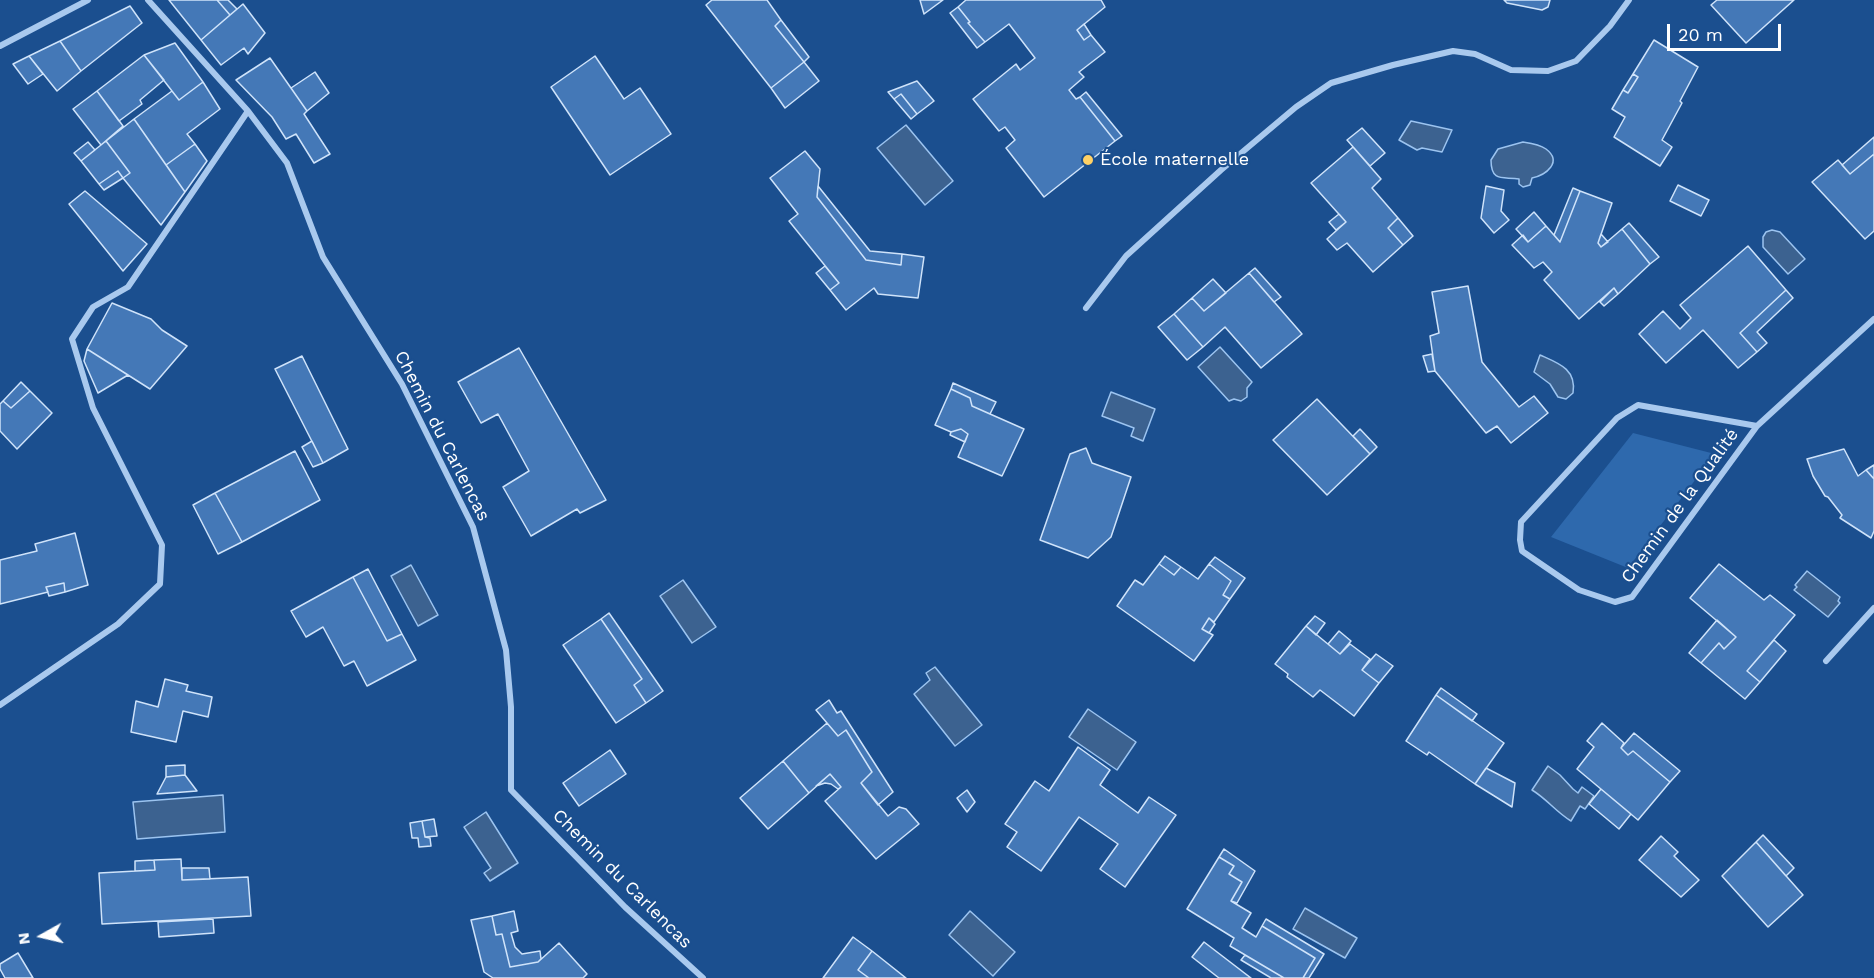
<!DOCTYPE html>
<html>
<head>
<meta charset="utf-8">
<style>
	body { margin:0 }
	#map { position:relative; width:1874px; height:978px; overflow:hidden; background:#1b4f8f; font-family:"Work Sans",sans-serif }
	canvas { display:block }
	.north { position:absolute; left:12px; top:906px; width:60px; height:60px; -webkit-text-stroke:4px #1b4f8f; paint-order:stroke; rotate:262deg; font-size:16px; font-weight:700; line-height:24px; text-align:center; color:#fff }
	.north::after { content:''; display:block; margin:auto; width:21px; height:27px; background:#fff; clip-path:polygon(50% 0,100% 100%,50% 72%,0 100%) }
	.scale { position:absolute; left:1667px; top:24px; width:114px; height:27px; box-sizing:border-box; border:3px solid #fff; border-top:0; padding-left:8px; font-size:18px; line-height:21px; white-space:nowrap; color:#fff; -webkit-text-stroke:4px #1b4f8f; paint-order:stroke }
</style>
</head>
<body>
<div id="map">
<canvas width="1874" height="978"></canvas>
<div class="north">N</div>
<div class="scale">20 m</div>
</div>
<script>
const ctx = document.querySelector('canvas').getContext('2d');
ctx.lineJoin = 'round';
function fill(path, color) {
  ctx.fillStyle = color;
  ctx.fill(path, 'evenodd');
}
function stroke(path, color, width, dash) {
  ctx.strokeStyle = color;
  ctx.lineWidth = width;
  ctx.lineCap = dash ? 'butt' : 'round';
  ctx.setLineDash(dash || []);
  ctx.stroke(path);
}
function label(font, color, halo, rows, align = 'center') {
  ctx.font = font + ' "Work Sans",sans-serif';
  ctx.lineWidth = 4.5;
  ctx.setLineDash([]);
  ctx.textBaseline = 'middle';
  ctx.strokeStyle = halo;
  ctx.fillStyle = color;
  for (const [text, x, y, turn = 0] of rows) {
    ctx.save();
    ctx.translate(x, y);
    ctx.rotate((+turn || 0) * Math.PI / 180);
    ctx.textAlign = isNaN(turn) ? turn : align;
    if (halo) ctx.strokeText(text, 0, 0);
    ctx.fillText(text, 0, 0);
    ctx.restore();
  }
}
const green = new Path2D(`
	M1633 433 1715 454 1628 568 1551 537Z`);
const water = new Path2D(`
	M1411 121 1452 130 1442 152 1422 148 1417 150 1399 140Z
	M906 125 953 181 925 205 877 148Z
	M1523 142C1530 143 1539 144 1546 149 1563 162 1546 175 1532 178L1530 185 1523 187 1519 184V179C1505 176 1491 184 1491 160L1498 149Z
	M1772 230 1780 232 1805 259 1788 274 1763 247V237L1766 232Z
	M1220 347 1252 382 1247 388V397L1241 401 1234 399 1229 401 1198 367Z
	M1540 355C1558 363 1577 369 1573 393L1566 399 1558 397 1550 384 1534 372Z
	M1111 392 1155 409 1143 441 1131 436 1134 428 1102 416Z
	M411 565 438 615 418 626 391 576Z
	M1807 571 1840 597 1838 601 1840 603 1828 617 1794 590 1797 587 1795 585Z
	M683 580 716 627 692 643 660 596Z
	M935 667 982 725 955 746 914 694 930 680 926 673Z
	M1088 709 1136 742 1117 770 1069 737Z
	M1548 766 1560 775 1573 789 1578 793 1582 787 1594 796 1585 809 1580 806 1571 821C1556 812 1547 799 1532 790Z
	M223 795 225 832 137 839 133 802Z
	M486 812 518 863 490 881 484 873 491 868 464 827Z
	M1305 908 1357 938 1345 958 1293 929Z
	M970 911 1015 952 993 976 949 935Z`);
const building = new Path2D(`
	M169 0H217L230 15 201 40Z
	M217 0H228L237 9 230 15Z
	M712 0H767L781 20 775 26 804 62 771 88 706 5Z
	M920 0H943L924 14Z
	M966 0H1101L1105 7 1077 30 1084 40 1091 35 1105 52 1079 72 1084 77 1069 90 1076 99 1080 97 1115 141 1044 197 1006 148 1015 140 1005 127 999 131 973 99 1016 64 1020 70 1035 58 1009 24 985 42 968 23 970 22 958 7Z
	M1504 0H1550L1548 7 1542 10 1507 3Z
	M1717 0H1794L1746 43 1711 5Z
	M243 4 265 33 248 54 244 48 221 65 201 40Z
	M130 6 142 23 81 71 60 41Z
	M958 7 970 22 968 23 985 42 977 48 950 13Z
	M781 20 809 57 804 62 775 26Z
	M1084 24 1091 35 1084 40 1077 30Z
	M1654 40 1698 67 1680 101 1682 103 1662 140 1672 147 1660 166 1614 137 1625 117 1612 109 1623 90 1628 93 1638 77 1633 74Z
	M60 41 81 71 57 91 29 56Z
	M175 43 203 82 179 100 144 55Z
	M144 55 164 80 140 100 142 104 119 121 97 91Z
	M29 56 43 74 28 84 13 64Z
	M595 56 624 99 640 88 671 134 610 175 551 87Z
	M270 58 307 111 304 114 330 154 314 163 296 134 286 139 272 117 236 80Z
	M804 62 819 81 785 108 771 88Z
	M315 72 329 93 307 111 291 88Z
	M1633 74 1638 77 1628 93 1623 90Z
	M917 81 934 101 917 114 901 94 894 99 888 92Z
	M203 82 220 109 187 134 195 144 166 165 134 119 172 91 179 100Z
	M97 91 123 126 101 145 73 109Z
	M1086 92 1122 136 1115 141 1080 97Z
	M901 94 917 114 911 119 894 99Z
	M134 119 185 192 161 225 123 178 130 173 106 141Z
	M1362 128 1385 153 1370 166 1347 140Z
	M1874 137V154L1850 174 1842 165Z
	M106 141 130 173 123 178 118 171 99 184 81 161Z
	M88 142 95 150 81 161 74 153Z
	M195 144 207 161 185 192 166 165Z
	M1353 147 1381 179 1372 188 1398 218 1388 228 1403 245 1373 272 1347 243 1337 250 1327 239 1346 222 1311 183Z
	M805 151 820 169 817 197 866 260 901 265 902 254 924 257 918 298 878 294 874 288 846 310 830 290 839 283 789 221 798 214 770 178Z
	M1874 154V231L1865 239 1812 182 1838 160 1850 174Z
	M118 171 123 178 104 190 99 184Z
	M1678 185 1709 200 1701 216 1670 201Z
	M818 186 870 251 902 254 901 265 866 260 817 197Z
	M1486 186 1504 190 1501 211 1509 220 1494 233 1481 218Z
	M1573 188 1580 191 1560 242 1554 235Z
	M85 191 147 244 123 271 69 204Z
	M1580 191 1612 203 1598 243 1601 247 1622 229 1650 264 1618 294 1614 288 1579 319 1544 280 1552 272 1543 262 1534 268 1512 245 1523 235 1528 242 1546 226 1560 242Z
	M1534 212 1546 226 1528 242 1516 229Z
	M1339 214 1346 222 1336 230 1329 222Z
	M1398 218 1413 236 1403 245 1388 228Z
	M1629 223 1659 257 1650 264 1622 229Z
	M1601 234 1608 242 1601 247 1598 243Z
	M1748 246 1786 290 1740 333 1757 352 1738 368 1703 330 1666 363 1639 334 1663 311 1680 329 1691 318 1680 305Z
	M825 266 839 283 830 290 816 273Z
	M1255 268 1281 297 1274 302 1249 273Z
	M1249 273 1302 334 1261 368 1225 327 1203 347 1174 314 1192 298 1204 311Z
	M1213 279 1226 293 1204 311 1192 298Z
	M1468 286 1482 362 1519 407 1534 396 1548 413 1511 443 1497 426 1486 433 1435 371 1430 336 1439 333 1432 292Z
	M1614 288 1618 294 1604 306 1600 302Z
	M1786 290 1793 298 1757 332 1767 343 1757 352 1740 333Z
	M112 303 151 319 162 330 187 346 150 389 87 349Z
	M1174 314 1203 347 1187 360 1158 327Z
	M519 348 606 500 580 513 577 509 531 536 503 487 529 471 498 414 481 423 458 382Z
	M87 349 128 375 98 393 84 361Z
	M1432 354 1435 371 1428 372 1423 356Z
	M302 356 348 449 323 463 275 369Z
	M21 382 30 391 11 408 3 401Z
	M953 383 996 402 990 414 972 406 970 398 951 389Z
	M951 389 970 398 972 406 1024 429 1002 476 958 457 968 434 961 429 951 432 935 425Z
	M30 391 52 413 17 449 0 431V404L3 401 11 408Z
	M1317 399 1370 454 1327 495 1273 440Z
	M961 429 968 434 965 442 950 435 951 432Z
	M1360 429 1377 447 1370 454 1353 436Z
	M312 441 323 463 313 467 302 447Z
	M1086 448 1092 463 1131 477 1111 537 1088 558 1040 540 1070 454Z
	M1844 449 1858 476 1866 470 1874 479V531L1871 538 1840 518 1842 515 1828 497 1825 496 1813 476 1807 459Z
	M295 451 320 500 242 542 215 493Z
	M1874 465V479L1866 470Z
	M215 493 242 542 218 554 193 505Z
	M75 533 88 585 65 592 64 583 46 587 48 592 0 604V560L37 551 35 544Z
	M1165 556 1181 567 1174 575 1159 564Z
	M1215 557 1245 578 1230 599 1223 595 1231 581 1209 564Z
	M1159 564 1174 575 1181 567 1198 579 1209 564 1231 581 1223 595 1230 599 1214 622 1209 618 1202 629 1213 635 1194 661 1117 606 1135 580 1143 585Z
	M1719 564 1764 600 1770 595 1795 615 1747 671 1760 682 1745 699 1701 663 1719 643 1724 649 1736 637 1690 598Z
	M368 569 402 634 387 641 353 577Z
	M353 577 387 641 402 634 416 660 367 686 354 661 344 666 323 627 306 637 291 611Z
	M64 583 65 592 49 596 46 587Z
	M609 613 663 691 646 703 634 685 642 679 601 619Z
	M1315 616 1325 623 1316 635 1306 626Z
	M1209 618 1215 624 1209 633 1202 629Z
	M601 619 642 679 634 685 646 703 616 723 563 645Z
	M1717 620 1736 637 1724 649 1719 643 1701 663 1689 653Z
	M1306 626 1340 654 1350 644 1370 659 1362 670 1379 683 1354 716 1320 690 1313 697 1287 677 1288 674 1275 664Z
	M1339 631 1351 641 1340 654 1328 644Z
	M1774 640 1786 651 1760 682 1747 671Z
	M1376 654 1393 666 1379 683 1362 670Z
	M165 679 188 685 186 691 212 697 208 717 183 711 176 742 131 732 136 701 158 707Z
	M1441 688 1477 714 1472 721 1436 695Z
	M1436 695 1504 743 1475 784 1429 752 1427 755 1406 741Z
	M829 700 837 713 841 711 893 792 878 805 861 783 872 772 846 730 838 736 816 710Z
	M827 723 838 736 846 730 872 772 861 783 888 816 899 807 906 809 919 824 876 859 825 801 841 787 830 774 809 793 783 761Z
	M1602 723 1624 743 1621 748 1628 755 1633 751 1670 782 1638 820 1577 769 1594 747 1587 741Z
	M1634 733 1680 771 1670 782 1633 751 1628 755 1621 748Z
	M1078 747 1110 770 1100 785 1138 813 1149 797 1176 815 1125 887 1100 869 1118 844 1079 817 1041 871 1007 847 1017 832 1005 824 1035 781 1049 791Z
	M610 750 626 774 579 806 563 783Z
	M783 761 809 793 768 829 740 798Z
	M185 765V775L166 777V766Z
	M1486 768 1515 783 1512 807 1475 784Z
	M830 774 841 787 838 789 831 784 825 783 816 786Z
	M185 775 197 791 157 794 166 777Z
	M1601 789 1631 814 1619 829 1589 804Z
	M967 790 975 802 967 812 957 798Z
	M434 819 437 836 425 837 422 821Z
	M422 821 425 837 430 838 431 846 419 847 418 838H412L410 823Z
	M1763 835 1794 868 1786 876 1756 842Z
	M1661 836 1678 852 1674 856 1699 880 1681 897 1639 860Z
	M1756 842 1803 895 1768 927 1722 876Z
	M1224 849 1255 871 1237 903 1231 901 1242 882 1229 874 1234 866 1219 857Z
	M1219 857 1234 866 1229 874 1242 882 1231 901 1251 913 1242 928 1256 937 1262 926 1315 958 1303 978H1284L1230 946 1234 938 1187 909Z
	M181 859 182 880 248 877 251 916 102 924 99 873 155 870 154 860Z
	M154 860 155 870 135 871V861Z
	M182 868H209L210 879 182 880Z
	M514 911 518 931 511 933 515 947 522 954 540 951 541 959 538 962 510 967 502 934 496 935 492 916Z
	M492 916 496 935 502 934 510 967 538 962 559 943 587 974 583 978H493L484 972 471 920Z
	M213 919 214 933 159 937 158 922Z
	M1266 919 1324 954 1309 978H1303L1315 958 1262 926Z
	M853 937 872 951 858 970 869 978H823Z
	M1204 942 1251 978H1219L1192 957Z
	M872 951 906 978H869L858 970Z
	M18 953 33 978H5L0 969V964Z
	M1245 955 1284 978H1271L1241 960Z`);
const street = new Path2D(`
	M0 46 88 0
	M248 111 287 163 323 257 402 384 473 527 506 650 511 707V790L625 907 703 978
	M1086 308 1126 256 1221 170 1296 107 1331 83 1393 65 1453 51 1475 54 1511 70 1548 71 1576 61 1610 26 1629 0
	M1757 426 1638 405 1617 418 1521 522 1520 540 1522 551 1579 590 1615 602 1632 597 1757 426 1874 319
	M1826 661 1874 608
	M0 705 118 624 160 584 162 545 93 408 72 339 93 307 128 287 248 111 148 0`);
const markers = [
	[1088,160,6,"#ffd166"]
];
const poiNames = [
	["École maternelle",1100,160]
];
const streetNames = [
	["Chemin du Carlencas",442,436,63],
	["Chemin de la Qualité",1680,506,-54],
	["Chemin du Carlencas",622,879,45]
];
fill(green, '#2e69ad');
fill(water, '#3c6290');
stroke(water, '#9cc4f0', 1.5);
fill(building, '#4478b7');
stroke(building, '#cfe3fa', 1.5);
stroke(street, '#a9c9ee', 6);
for (const [x, y, r, color] of markers) {
  const dot = new Path2D();
  dot.arc(x, y, r, 0, 2 * Math.PI);
  ctx.fillStyle = color;
  ctx.fill(dot);
  stroke(dot, '#1b4f8f', 2);
}
label('18px', '#fff', '#1b4f8f', poiNames, 'left');
label('18px', '#fff', '#1b4f8f', streetNames);
</script>
</body>
</html>
